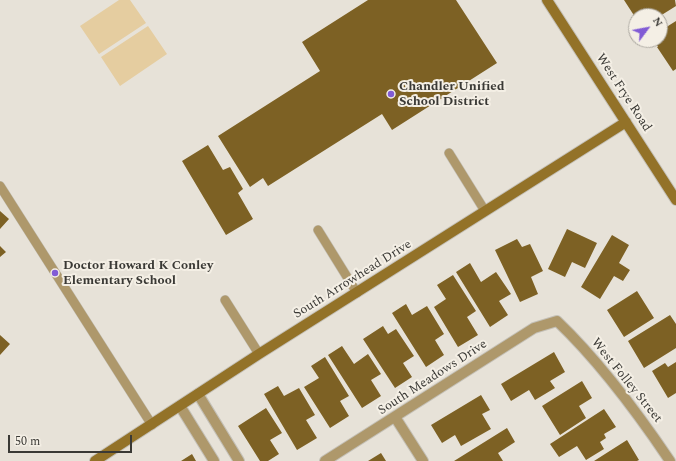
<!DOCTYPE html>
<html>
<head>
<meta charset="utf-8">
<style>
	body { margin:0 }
	#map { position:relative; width:676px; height:461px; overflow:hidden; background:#e7e2d8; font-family:Spectral,serif }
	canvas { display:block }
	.north { position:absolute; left:628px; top:8px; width:40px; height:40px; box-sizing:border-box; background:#f4efe5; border:1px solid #aaa69f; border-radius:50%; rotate:58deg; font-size:11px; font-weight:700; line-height:16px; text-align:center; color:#3a3935 }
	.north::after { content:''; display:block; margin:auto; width:14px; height:18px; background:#815bd5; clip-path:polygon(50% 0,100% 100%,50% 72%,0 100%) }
	.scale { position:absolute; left:8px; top:435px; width:124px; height:18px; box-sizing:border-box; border:2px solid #3a3935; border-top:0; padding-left:5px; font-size:12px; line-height:14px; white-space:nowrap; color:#3a3935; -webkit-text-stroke:3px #f4efe5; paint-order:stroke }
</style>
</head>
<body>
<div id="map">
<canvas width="676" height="461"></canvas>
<div class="north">N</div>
<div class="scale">50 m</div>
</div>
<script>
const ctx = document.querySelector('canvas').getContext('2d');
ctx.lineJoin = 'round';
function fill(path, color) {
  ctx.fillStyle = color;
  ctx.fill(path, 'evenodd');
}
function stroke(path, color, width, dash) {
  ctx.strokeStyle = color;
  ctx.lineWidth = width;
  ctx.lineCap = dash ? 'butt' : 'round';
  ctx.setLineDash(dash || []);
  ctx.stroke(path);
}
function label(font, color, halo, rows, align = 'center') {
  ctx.font = font + ' Spectral,serif';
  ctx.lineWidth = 4;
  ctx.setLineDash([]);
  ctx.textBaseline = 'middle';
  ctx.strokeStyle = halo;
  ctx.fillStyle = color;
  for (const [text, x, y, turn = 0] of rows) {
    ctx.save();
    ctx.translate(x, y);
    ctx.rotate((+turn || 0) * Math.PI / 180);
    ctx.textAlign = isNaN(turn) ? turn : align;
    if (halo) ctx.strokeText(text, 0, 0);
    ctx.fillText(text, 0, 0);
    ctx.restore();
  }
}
const green = new Path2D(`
	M119 0H130L146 23 99 54 80 26Z
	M148 26 167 54 120 86 101 57Z`);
const building = new Path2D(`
	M368 0H456L497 63 392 130 382 114 268 186 263 178 250 187 218 136 320 71 302 42Z
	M624 0H675L676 6 660 16H636V28L631 20 635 17Z
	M676 21V69L673 71 657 47H658L654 40H660V31Z
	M208 145 223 170 230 167 243 189 238 193 253 219 226 235 182 161Z
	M0 211 9 219 0 229Z
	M567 229 597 243 585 268 572 262 565 277 548 269Z
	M612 235 629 245 619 263 630 270 623 281 614 276 600 299 581 287Z
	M517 239 522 247 530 244 543 271 531 277 538 294 520 302 495 250Z
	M0 246 6 252 0 257Z
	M470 263 481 282 496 272 511 294 499 301 508 315 490 327 456 272Z
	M453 275 476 311 467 317 478 335 458 347 434 307 446 299 437 285Z
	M637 291 654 318 624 337 607 310Z
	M406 304 412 315 427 306 444 334 435 340 444 355 426 367 392 313Z
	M670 315 676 324V348L644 368 628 341Z
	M383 326 388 334 396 329 414 356 403 363 412 377 395 388 363 339Z
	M0 335 10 344 0 355Z
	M342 346 354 364 368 354 381 374 371 380 381 396 362 408 328 355Z
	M554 352 565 372 550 381 555 388 535 400 529 390 511 401 501 384Z
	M325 357 349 396 340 401 349 416 330 428 304 387 319 378 311 366Z
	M676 362V393L668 398 652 371 665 363 668 367Z
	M582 381 592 398 579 406 586 418 560 435 542 406Z
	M278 386 284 396 299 388 315 415 306 420 317 438 297 450 264 394Z
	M481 395 490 410 482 414 491 429 461 446 455 435 442 443 431 425Z
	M266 408 282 433 270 440 279 454 268 461H260L238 426Z
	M604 409 616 427 604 434 606 438 600 442 604 449 586 460 577 446 559 457 550 444Z
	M507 428 515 442 498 453 503 461H454Z
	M627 440 639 460 637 461H594Z
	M381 453 386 461H368Z
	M192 454 196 461H181Z`);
const lane = new Path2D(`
	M449 153 485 211
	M0 186 152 425
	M318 230 357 293
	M225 300 259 354`);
const street = new Path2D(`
	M198 394 239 461
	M180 406 214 461
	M395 417 423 461
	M325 461 534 328 557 321C600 362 637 412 670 461`);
const secondary = new Path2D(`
	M547 0 676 200
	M95 461 259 354 626 122`);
const markers = [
	[391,94,4,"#815bd5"],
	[55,273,4,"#815bd5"]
];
const poiNames = [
	["Chandler Unified",399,87],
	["School District",399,102],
	["Doctor Howard K Conley",63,266],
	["Elementary School",63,281]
];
const streetNames = [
	["West Frye Road",623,93,57],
	["South Arrowhead Drive",353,280,-32],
	["South Meadows Drive",433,378,-33],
	["West Folley Street",626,381,51]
];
fill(green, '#e5cda0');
fill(building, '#7d6124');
stroke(lane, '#c4c0b7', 10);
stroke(street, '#c4c0b7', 12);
stroke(secondary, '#c4c0b7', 12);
stroke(lane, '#ae986b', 9);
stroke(street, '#ae986b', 10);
stroke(secondary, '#937228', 10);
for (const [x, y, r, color] of markers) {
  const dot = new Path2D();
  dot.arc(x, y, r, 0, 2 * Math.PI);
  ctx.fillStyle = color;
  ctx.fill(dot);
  stroke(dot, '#f4efe5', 1.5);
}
label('bold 13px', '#3a3935', '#f4efe5', poiNames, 'left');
label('13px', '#3a3935', '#f4efe5', streetNames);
</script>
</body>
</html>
